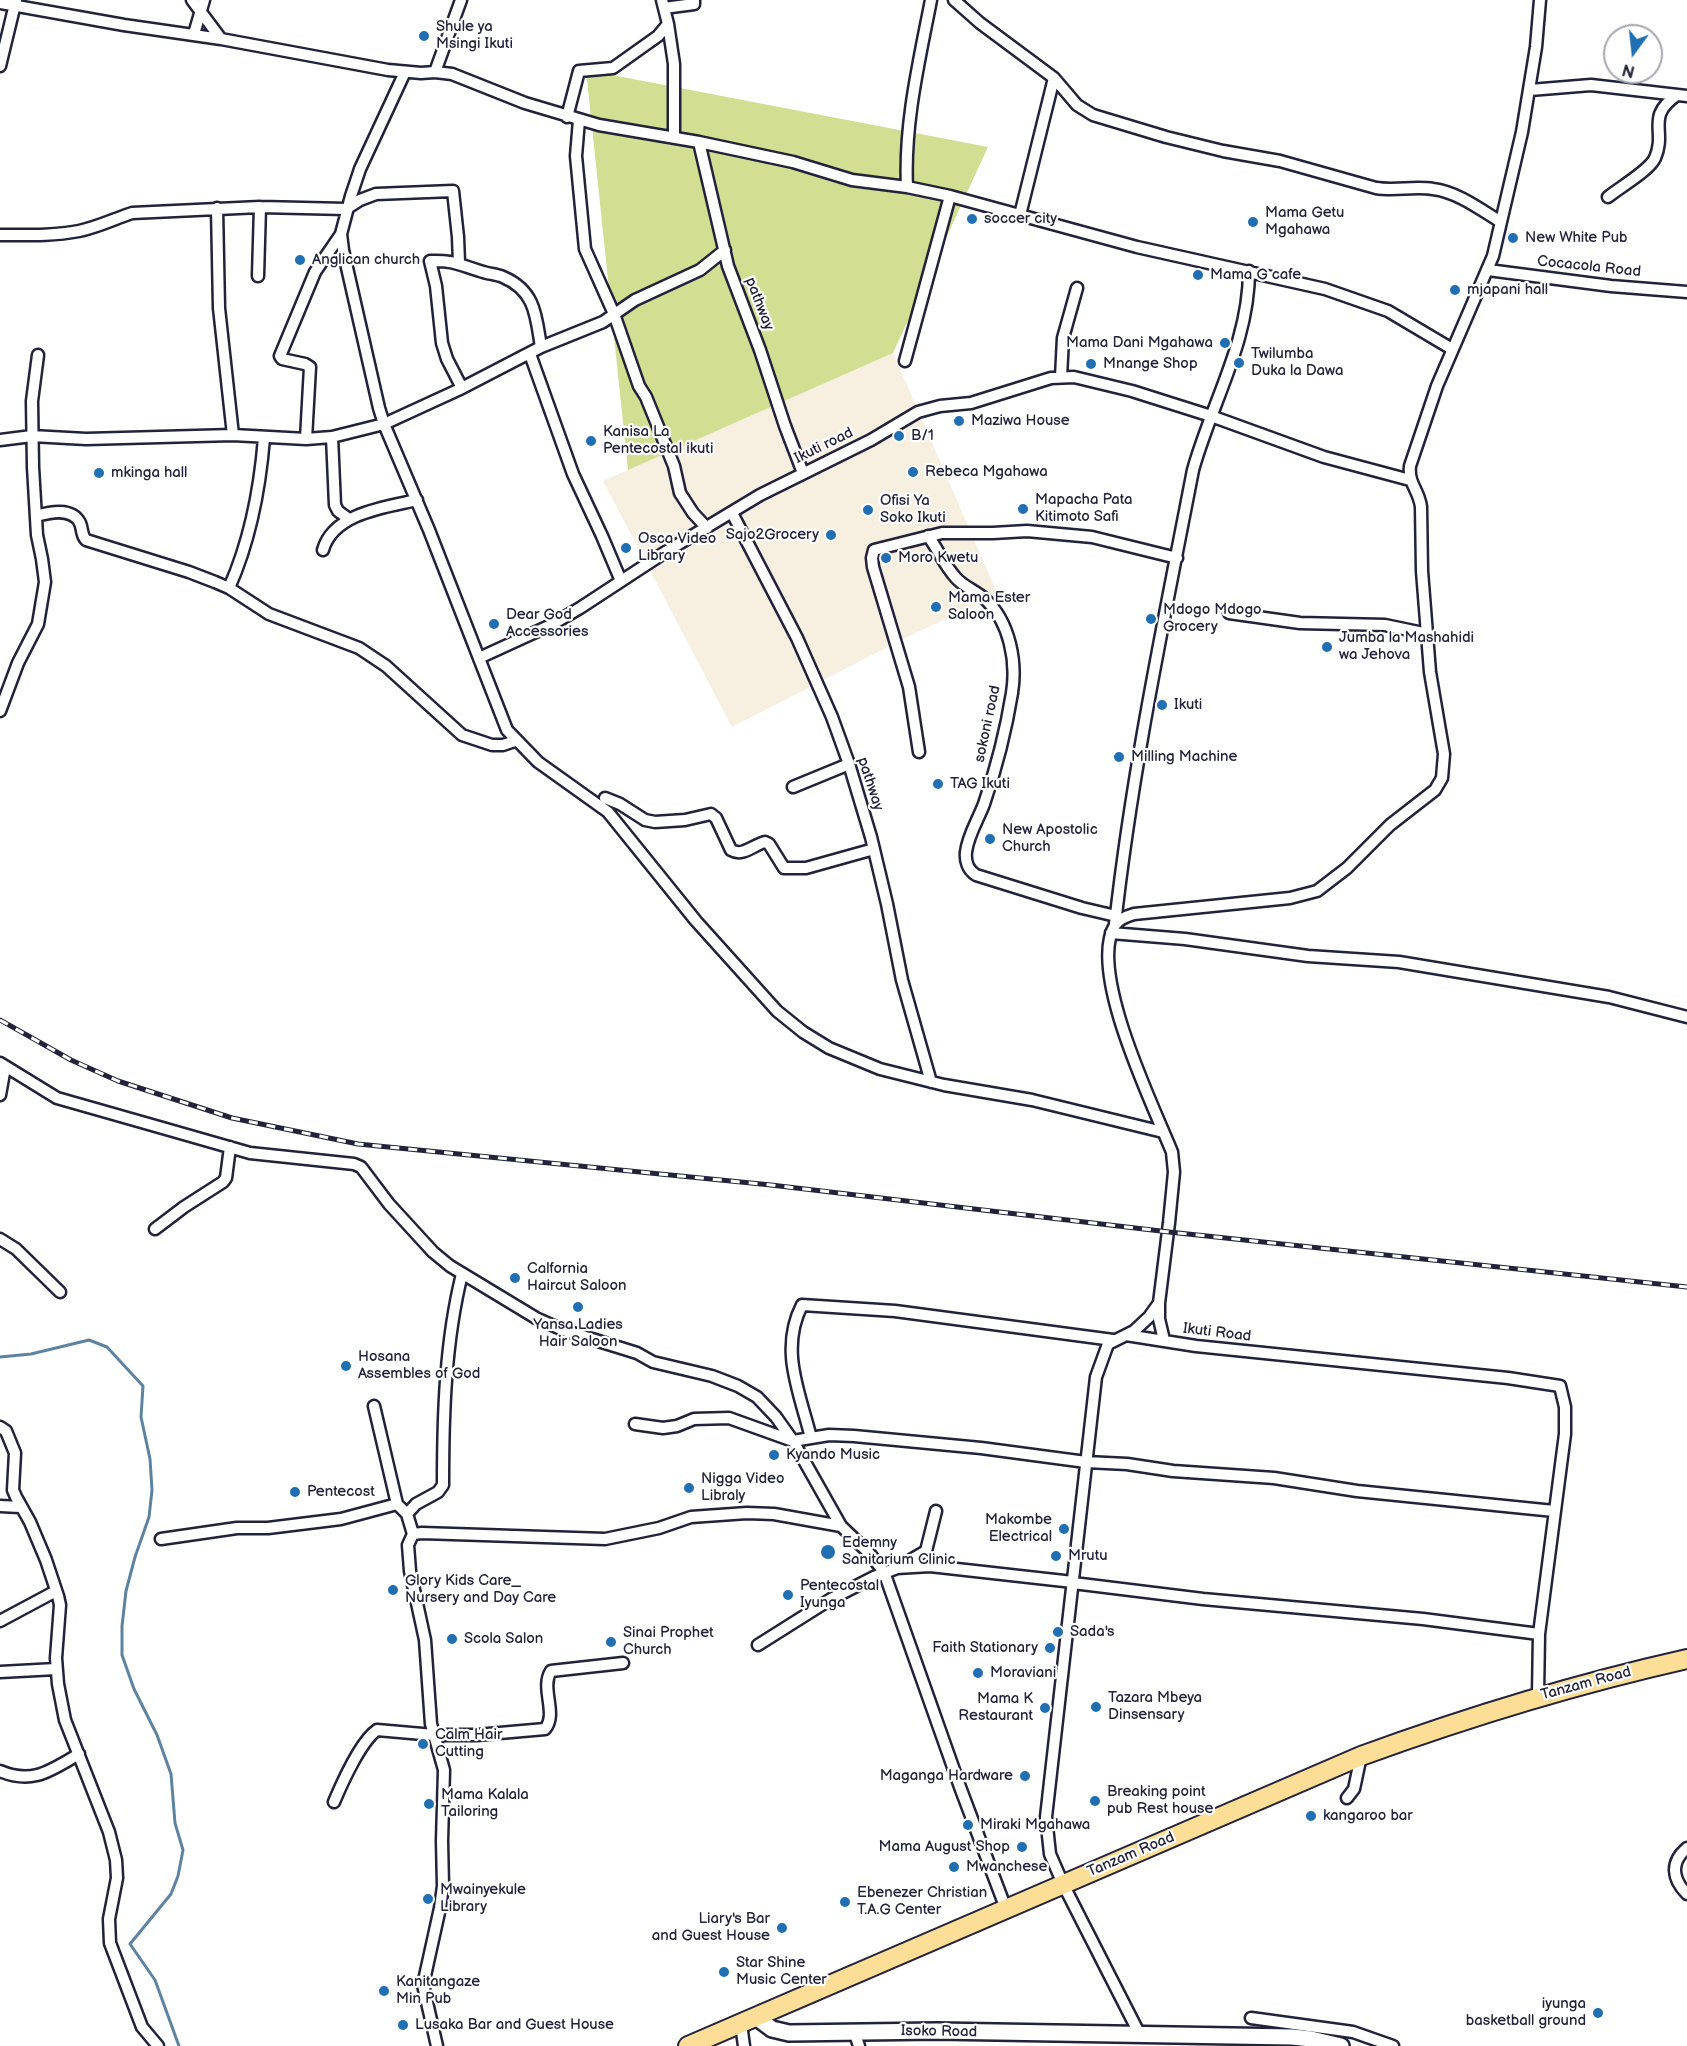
<!DOCTYPE html>
<html>
<head>
<meta charset="utf-8">
<style>
	body { margin:0 }
	#map { position:relative; width:1687px; height:2046px; overflow:hidden; background:#fff; font-family:"Balsamiq Sans",sans-serif }
	canvas { display:block }
	.north { position:absolute; left:1603px; top:24px; width:60px; height:60px; box-sizing:border-box; background:#fff; border:2px solid #a7a7b1; border-radius:50%; rotate:195deg; font-size:16px; font-weight:700; line-height:24px; text-align:center; color:#22223b }
	.north::after { content:''; display:block; margin:auto; width:21px; height:27px; background:#1f6fb2; clip-path:polygon(50% 0,100% 100%,50% 72%,0 100%) }
</style>
</head>
<body>
<div id="map">
<canvas width="1687" height="2046"></canvas>
<div class="north">N</div>
</div>
<script>
const ctx = document.querySelector('canvas').getContext('2d');
ctx.lineJoin = 'round';
function fill(path, color) {
  ctx.fillStyle = color;
  ctx.fill(path, 'evenodd');
}
function stroke(path, color, width, dash) {
  ctx.strokeStyle = color;
  ctx.lineWidth = width;
  ctx.lineCap = dash ? 'butt' : 'round';
  ctx.setLineDash(dash || []);
  ctx.stroke(path);
}
function label(font, color, halo, rows, align = 'center') {
  ctx.font = font + ' "Balsamiq Sans",sans-serif';
  ctx.lineWidth = 4.5;
  ctx.setLineDash([]);
  ctx.textBaseline = 'middle';
  ctx.strokeStyle = halo;
  ctx.fillStyle = color;
  for (const [text, x, y, turn = 0] of rows) {
    ctx.save();
    ctx.translate(x, y);
    ctx.rotate((+turn || 0) * Math.PI / 180);
    ctx.textAlign = isNaN(turn) ? turn : align;
    if (halo) ctx.strokeText(text, 0, 0);
    ctx.fillText(text, 0, 0);
    ctx.restore();
  }
}
const built = new Path2D(`
	M893 353 998 595 911 635 732 727 603 481Z`);
const green = new Path2D(`
	M586 70 988 147 893 353 628 470Z`);
const stream = new Path2D(`
	M0 1357 31 1354 89 1340 107 1347 143 1386 141 1417 150 1459 152 1490 149 1517 135 1557 126 1591 122 1626V1655L134 1689 157 1735 171 1774 175 1823 183 1850 178 1876 171 1894 130 1944 155 1980 179 2046`);
const street = new Path2D(`
	M192 0 221 39
	M662 0 668 24 674 64V138
	M954 0 980 23 1054 78 1077 105 1093 115 1166 137 1223 151 1280 161 1376 188C1395 191 1414 186 1433 189 1458 192 1481 210 1501 222
	M0 3 124 25 221 39 388 70 421 73 435 72 452 74 525 103 599 125 699 142 793 162 852 180 907 187 950 196 1137 247 1325 289 1388 311 1452 349
	M664 8 694 4V0
	M194 34 204 0
	M0 66 16 0
	M405 72 360 169 351 196 341 234 343 250 379 408 384 424 429 530 507 730 538 762 608 812 696 921 777 1011 803 1032 829 1048 880 1069 944 1085 1032 1100 1163 1132
	M435 72 461 0
	M1530 90 1591 85 1687 96
	M567 117 579 71 613 68 658 36 668 24
	M579 120 576 156 585 249 614 314 639 386 646 397 674 466 680 493 693 513 707 528
	M699 142 728 266 760 350 785 426 803 473
	M907 187C904 124 919 62 931 0
	M1608 197C1620 187 1649 171 1655 158 1667 131 1645 117 1677 95
	M217 208 219 308 233 435
	M1020 215 1054 78
	M0 235C26 235 53 236 79 231 98 227 114 219 132 213L260 207 346 209 360 200 376 194 453 191 458 237 459 263
	M1488 270 1611 286 1687 292
	M258 276 260 207
	M530 354 573 474 602 536 621 581
	M905 361 950 196
	M1061 377 1063 338 1077 288
	M462 388 447 359 442 343 436 286 430 261C453 260 460 265 480 271 488 274 496 274 503 277 536 291 536 317 541 347
	M332 437 335 505 338 511 349 519
	M306 439 310 367 305 364 282 359 280 356 315 272 341 234
	M0 440 32 436 86 439 233 435 306 439 332 437 384 424 458 390 541 347 603 322 635 300 700 270 725 250
	M732 513 797 638 832 717 849 764 871 837 887 904 902 980 931 1082
	M36 516C50 512 72 507 80 523 83 530 81 535 86 540L189 572 215 582 229 588 269 614 359 648 386 666 462 735 492 745H503L515 741
	M928 536C938 549 944 565 956 578 964 587 976 591 985 599 1010 622 1017 662 1012 693 1006 730 996 769 984 804 978 820 968 835 966 852 965 861 968 870 976 875L1082 908 1116 916
	M323 550C333 513 386 507 417 500
	M229 588C250 541 260 488 264 438
	M1229 613 1300 623 1385 625 1428 634
	M479 658 551 625 580 608 667 551 760 495 871 440 918 412 940 406 971 403 1051 378 1074 377 1132 391 1211 416 1324 457 1410 480
	M0 711 18 663 38 624 45 582 42 559 37 535 33 467 32 401 38 355
	M919 752 909 687 873 567 872 558 874 550 942 533H993L1027 531 1092 537 1177 558
	M793 787 849 764
	M605 798 620 804 645 820 655 822 685 820 711 814 716 818 731 850C743 857 753 845 765 842L769 844 784 868H806L874 849
	M1115 924C1132 771 1164 620 1193 470 1212 402 1249 342 1249 271
	M1111 933 1185 939 1308 956 1399 962 1609 997 1687 1017
	M0 1063 57 1098 166 1129 250 1153 354 1164 361 1167 389 1204 433 1252 450 1266 536 1318 563 1330 637 1353 653 1362 712 1376 738 1386 757 1397 776 1417 793 1441 841 1526 869 1553 884 1572 960 1787 1006 1909
	M0 1095 5 1067
	M155 1229 184 1207 223 1182 226 1178 230 1147
	M0 1239 16 1249 60 1292
	M1159 1304V1319L1164 1340
	M1126 1335 1196 1346 1508 1378 1560 1386 1565 1407V1434L1539 1634 1538 1696
	M374 1406 397 1504
	M635 1424 663 1428 677 1426 694 1419 729 1418 793 1441 829 1435 854 1436 981 1448 1086 1462 1127 1464 1173 1471 1274 1478 1357 1491 1554 1511
	M0 1427 6 1431 15 1453 13 1490 16 1497 30 1522 46 1560 58 1596 60 1605 56 1658 58 1684 65 1720 109 1832 116 1860 117 1878 109 1919 110 1943 142 2027 158 2046
	M811 1438C800 1393 779 1350 802 1305L895 1311 1113 1340
	M0 1506 20 1507
	M407 1514 416 1504 438 1492 443 1485C443 1415 445 1342 462 1274
	M161 1539 237 1528H268L341 1519 397 1504 407 1514 413 1534
	M897 1568 926 1551 936 1511
	M1073 1583 1203 1599 1423 1619 1539 1634
	M0 1621 56 1591
	M758 1645 831 1599 874 1577 897 1568 930 1566 1073 1582
	M0 1672 56 1669
	M0 1771C33 1785 51 1770 79 1754
	M1347 1798 1354 1789 1361 1756
	M334 1802C342 1783 361 1741 377 1730L434 1735H477L545 1729C558 1714 540 1688 551 1671L623 1663
	M1687 1848C1670 1862 1672 1879 1687 1894
	M1251 2018 1353 2032 1393 2046
	M741 2024 744 2046
	M854 2031 859 2046
	M1140 2035 1063 1884 1050 1854 1046 1817 1096 1377 1108 1344 1134 1331 1149 1317 1159 1303 1169 1223 1174 1172 1172 1152C1153 1105 1087 971 1115 925 1119 919 1127 916 1134 914L1290 898 1317 891 1347 868 1390 825 1435 790 1442 778 1444 754 1430 672 1422 571 1421 507C1419 490 1408 484 1410 466L1437 386 1493 256 1522 132 1536 47 1540 0
	M437 2046 423 1985 440 1908 443 1886 442 1841 444 1770 431 1724 425 1640 410 1571 408 1545 413 1534 422 1533 605 1539 659 1528 691 1517 747 1513 774 1514 841 1526`);
const secondary = new Path2D(`
	M756 2017 772 2029 789 2033 937 2031 1292 2037 1311 2039 1341 2046`);
const highway = new Path2D(`
	M688 2046 1361 1756C1468 1717 1576 1684 1687 1659`);
const rail = new Path2D(`
	M0 1020 71 1060 118 1081 232 1118 358 1144 771 1185 1169 1232 1687 1287`);
const markers = [
	[424,36,6,"#1f6fb2"],
	[972,219,6,"#1f6fb2"],
	[1253,222,6,"#1f6fb2"],
	[1513,238,6,"#1f6fb2"],
	[300,260,6,"#1f6fb2"],
	[1198,275,6,"#1f6fb2"],
	[1455,290,6,"#1f6fb2"],
	[1225,343,6,"#1f6fb2"],
	[1239,363,6,"#1f6fb2"],
	[1091,364,6,"#1f6fb2"],
	[959,421,6,"#1f6fb2"],
	[899,436,6,"#1f6fb2"],
	[591,441,6,"#1f6fb2"],
	[913,472,6,"#1f6fb2"],
	[99,473,6,"#1f6fb2"],
	[1023,509,6,"#1f6fb2"],
	[868,510,6,"#1f6fb2"],
	[831,535,6,"#1f6fb2"],
	[626,548,6,"#1f6fb2"],
	[886,558,6,"#1f6fb2"],
	[936,607,6,"#1f6fb2"],
	[1151,619,6,"#1f6fb2"],
	[494,624,6,"#1f6fb2"],
	[1327,647,6,"#1f6fb2"],
	[1162,705,6,"#1f6fb2"],
	[1119,757,6,"#1f6fb2"],
	[938,784,6,"#1f6fb2"],
	[990,839,6,"#1f6fb2"],
	[515,1278,6,"#1f6fb2"],
	[578,1307,6,"#1f6fb2"],
	[346,1366,6,"#1f6fb2"],
	[774,1455,6,"#1f6fb2"],
	[689,1488,6,"#1f6fb2"],
	[295,1492,6,"#1f6fb2"],
	[1064,1529,6,"#1f6fb2"],
	[828,1552,8,"#1f6fb2"],
	[1056,1556,6,"#1f6fb2"],
	[393,1590,6,"#1f6fb2"],
	[788,1595,6,"#1f6fb2"],
	[1058,1632,6,"#1f6fb2"],
	[452,1639,6,"#1f6fb2"],
	[611,1642,6,"#1f6fb2"],
	[1050,1648,6,"#1f6fb2"],
	[978,1673,6,"#1f6fb2"],
	[1096,1707,6,"#1f6fb2"],
	[1045,1708,6,"#1f6fb2"],
	[423,1744,6,"#1f6fb2"],
	[1025,1776,6,"#1f6fb2"],
	[1095,1801,6,"#1f6fb2"],
	[429,1804,6,"#1f6fb2"],
	[1311,1816,6,"#1f6fb2"],
	[968,1825,6,"#1f6fb2"],
	[1022,1847,6,"#1f6fb2"],
	[954,1867,6,"#1f6fb2"],
	[428,1899,6,"#1f6fb2"],
	[845,1902,6,"#1f6fb2"],
	[782,1928,6,"#1f6fb2"],
	[724,1972,6,"#1f6fb2"],
	[384,1991,6,"#1f6fb2"],
	[1598,2013,6,"#1f6fb2"],
	[403,2025,6,"#1f6fb2"]
];
const poiNames = [
	["Shule ya",436,27],
	["Msingi Ikuti",436,44],
	["Mama Getu",1265,213],
	["Mgahawa",1265,230],
	["soccer city",984,219],
	["New White Pub",1525,238],
	["Anglican church",312,260],
	["Mama G cafe",1210,275],
	["mjapani hall",1467,290],
	["Mama Dani Mgahawa",1213,343,"right"],
	["Twilumba",1251,354],
	["Duka la Dawa",1251,371],
	["Mnange Shop",1103,364],
	["Maziwa House",971,421],
	["Kanisa La",603,432],
	["Pentecostal ikuti",603,449],
	["B/1",911,436],
	["Rebeca Mgahawa",925,472],
	["mkinga hall",111,473],
	["Mapacha Pata",1035,500],
	["Kitimoto Safi",1035,517],
	["Ofisi Ya",880,501],
	["Soko Ikuti",880,518],
	["Sajo2Grocery",819,535,"right"],
	["Osca Video",638,539],
	["Library",638,556],
	["Moro Kwetu",898,558],
	["Mama Ester",948,598],
	["Saloon",948,615],
	["Mdogo Mdogo",1163,610],
	["Grocery",1163,627],
	["Dear God",506,615],
	["Accessories",506,632],
	["Jumba la Mashahidi",1339,638],
	["wa Jehova",1339,655],
	["Ikuti",1174,705],
	["Milling Machine",1131,757],
	["TAG Ikuti",950,784],
	["New Apostolic",1002,830],
	["Church",1002,847],
	["Calfornia",527,1269],
	["Haircut Saloon",527,1286],
	["Yansa Ladies",578,1325,"center"],
	["Hair Saloon",578,1342,"center"],
	["Hosana",358,1357],
	["Assembles of God",358,1374],
	["Kyando Music",786,1455],
	["Nigga Video",701,1479],
	["Libraly",701,1496],
	["Pentecost",307,1492],
	["Makombe",1052,1520,"right"],
	["Electrical",1052,1537,"right"],
	["Edemny",842,1543],
	["Sanitarium Clinic",842,1560],
	["Mrutu",1068,1556],
	["Glory Kids Care_",405,1581],
	["Nursery and Day Care",405,1598],
	["Pentecostal",800,1586],
	["Iyunga",800,1603],
	["Sada's",1070,1632],
	["Sinai Prophet",623,1633],
	["Church",623,1650],
	["Scola Salon",464,1639],
	["Faith Stationary",1038,1648,"right"],
	["Moraviani",990,1673],
	["Tazara Mbeya",1108,1698],
	["Dinsensary",1108,1715],
	["Mama K",1033,1699,"right"],
	["Restaurant",1033,1716,"right"],
	["Calm Hair",435,1735],
	["Cutting",435,1752],
	["Maganga Hardware",1013,1776,"right"],
	["Breaking point",1107,1792],
	["pub Rest house",1107,1809],
	["Mama Kalala",441,1795],
	["Tailoring",441,1812],
	["kangaroo bar",1323,1816],
	["Miraki Mgahawa",980,1825],
	["Mama August Shop",1010,1847,"right"],
	["Mwanchese",966,1867],
	["Mwainyekule",440,1890],
	["Library",440,1907],
	["Ebenezer Christian",857,1893],
	["T.A.G Center",857,1910],
	["Liary's Bar",770,1919,"right"],
	["and Guest House",770,1936,"right"],
	["Star Shine",736,1963],
	["Music Center",736,1980],
	["Kanitangaze",396,1982],
	["Min Pub",396,1999],
	["iyunga",1586,2004,"right"],
	["basketball ground",1586,2021,"right"],
	["Lusaka Bar and Guest House",415,2025]
];
const streetNames = [
	["Cocacola Road",1589,267,6],
	["pathway",759,304,69],
	["Ikuti road",824,446,-26],
	["sokoni road",988,724,-78],
	["pathway",870,784,72],
	["Ikuti Road",1217,1333,7],
	["Tanzam Road",1586,1684,-15],
	["Tanzam Road",1131,1855,-23],
	["Isoko Road",939,2032,1]
];
fill(built, '#f7f0e1');
fill(green, '#d2de91');
stroke(stream, '#5d83a1', 3);
stroke(street, '#22223b', 15);
stroke(secondary, '#22223b', 20);
stroke(highway, '#22223b', 22);
stroke(street, '#fff', 10);
stroke(secondary, '#fff', 15);
stroke(highway, '#fcde96', 18);
stroke(rail, '#22223b', 5);
stroke(rail, '#fff', 3, [9]);
for (const [x, y, r, color] of markers) {
  const dot = new Path2D();
  dot.arc(x, y, r, 0, 2 * Math.PI);
  ctx.fillStyle = color;
  ctx.fill(dot);
  stroke(dot, '#fff', 2);
}
label('15px', '#22223b', '#fff', poiNames, 'left');
label('15px', '#22223b', '#fff', streetNames);
</script>
</body>
</html>
